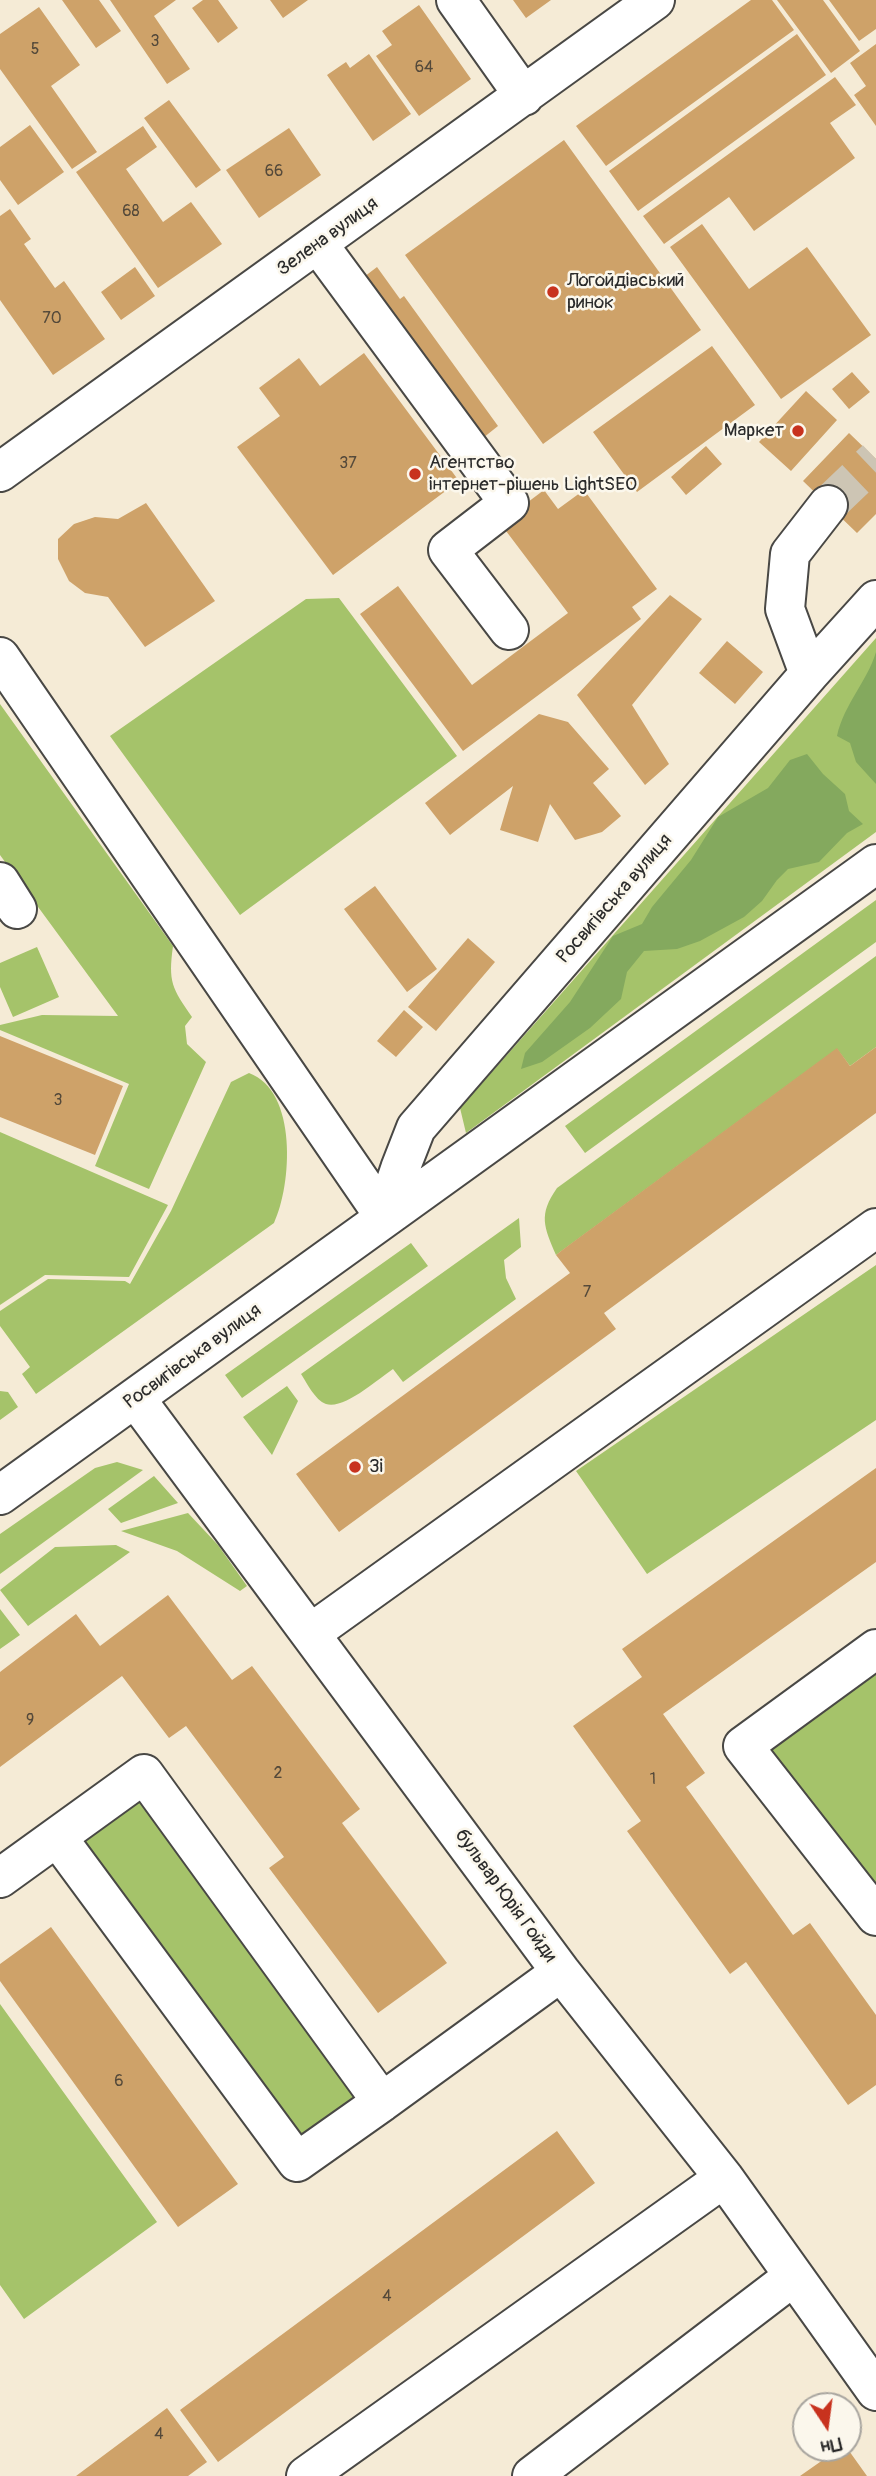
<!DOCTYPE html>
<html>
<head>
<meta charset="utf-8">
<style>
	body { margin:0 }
	#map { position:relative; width:876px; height:2476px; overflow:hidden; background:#f5ebd6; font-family:Pangolin,sans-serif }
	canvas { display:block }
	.north { position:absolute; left:792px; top:2392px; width:70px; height:70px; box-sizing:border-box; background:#fbf7ec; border:2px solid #a8a59f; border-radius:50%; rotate:167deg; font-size:19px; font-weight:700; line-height:28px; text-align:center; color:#2b2b2b }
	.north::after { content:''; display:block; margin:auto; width:24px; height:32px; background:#c8321e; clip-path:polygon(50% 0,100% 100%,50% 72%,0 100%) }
</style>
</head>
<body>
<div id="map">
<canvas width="876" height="2476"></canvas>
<div class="north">Пн</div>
</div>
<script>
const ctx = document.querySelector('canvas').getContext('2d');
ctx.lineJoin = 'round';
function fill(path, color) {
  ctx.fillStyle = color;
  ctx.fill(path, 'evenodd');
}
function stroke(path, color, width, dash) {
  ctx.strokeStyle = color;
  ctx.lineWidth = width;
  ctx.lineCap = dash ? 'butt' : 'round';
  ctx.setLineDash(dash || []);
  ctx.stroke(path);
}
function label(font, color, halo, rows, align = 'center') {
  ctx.font = font + ' Pangolin,sans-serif';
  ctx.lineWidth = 5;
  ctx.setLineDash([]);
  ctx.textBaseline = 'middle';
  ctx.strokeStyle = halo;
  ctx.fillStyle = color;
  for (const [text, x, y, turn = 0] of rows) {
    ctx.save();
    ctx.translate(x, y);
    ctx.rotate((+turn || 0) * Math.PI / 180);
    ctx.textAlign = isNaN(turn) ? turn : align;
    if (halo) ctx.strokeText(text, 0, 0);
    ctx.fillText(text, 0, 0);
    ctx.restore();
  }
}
const green = new Path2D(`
	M339 598 457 756 240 915 110 736 306 599Z
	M876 638V832L466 1133 460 1108Z
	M0 704 173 946C168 982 172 988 192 1017L185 1026 187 1044 206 1062 149 1189 95 1166 129 1084 0 1030V1025L42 1015 118 1016 0 855Z
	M876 900V942L585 1153 565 1126Z
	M37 947 59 997 13 1017 0 987V963Z
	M876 956V1047L850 1066 837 1049 556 1255C544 1227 538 1215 557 1188Z
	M249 1073C298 1091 292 1185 274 1223L36 1394 22 1374 30 1367 0 1326V1311L48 1279 125 1281 130 1284 171 1211 231 1082Z
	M0 1132 168 1205 129 1277 45 1275 0 1305Z
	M519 1218 521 1247 504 1260 506 1278 516 1299 403 1382 393 1369C378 1379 344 1410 326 1404 315 1400 307 1383 301 1374Z
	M411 1243 428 1266 242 1398 225 1375Z
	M876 1265V1420L647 1574 576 1471Z
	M287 1386 298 1401 272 1455 243 1417Z
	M0 1391 8 1392 18 1407 0 1420Z
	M117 1462 143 1470 0 1574V1534L95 1468Z
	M154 1476 178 1503 121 1523 108 1509Z
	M188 1513 218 1545 247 1586 240 1591 177 1551 121 1531Z
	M116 1545 130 1552 28 1626 0 1590 55 1547Z
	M0 1609 20 1635 0 1649Z
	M876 1671V1884L767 1749Z
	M144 1774 382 2102 297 2162 57 1837Z
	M0 2004 157 2222 24 2319 0 2285Z`);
const forest = new Path2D(`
	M876 652V784L856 762 850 743 837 736C844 704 867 682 876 652Z
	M807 754 823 774 845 794 849 811 863 824 847 833 819 862 788 869 777 880 762 901 744 917 700 941 677 949 644 951 627 972 621 999 590 1028 542 1062 521 1069 525 1053 570 1002 613 936 642 924 652 907 691 860 718 817 768 788 790 760Z`);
const building = new Path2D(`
	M62 0H99L121 31 96 48Z
	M110 0H176L154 16 190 69 167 84Z
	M203 0H218L238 28 218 43 192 8Z
	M270 0H308L283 18Z
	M513 0H551L526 18Z
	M751 0H772L794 30 606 166 576 126Z
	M777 0H823L860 51 831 73Z
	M829 0H876V29L859 41Z
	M419 5 471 79 419 116 376 56 392 45 382 31Z
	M39 7 80 65 51 86 97 152 72 169 0 69V34Z
	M797 34 826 75 638 211 609 171Z
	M876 44V126L854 95 866 86 850 63Z
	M369 54 411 114 373 141 327 75 346 62 350 68Z
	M835 77 856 105 830 123 855 158 754 231 729 197 664 244 643 216Z
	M169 100 221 170 196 188 144 118Z
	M30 125 64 172 18 205 0 180V147Z
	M143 126 157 147 126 169 163 222 191 202 222 244 158 288 76 172Z
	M289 128 321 175 259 218 226 170Z
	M564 140 701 330 543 444 405 255Z
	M10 209 31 239 24 244 55 288 64 281 105 339 53 375 0 300V216Z
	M702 224 749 289 807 247 871 335 781 399 670 247Z
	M135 267 155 296 121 320 101 292Z
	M377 267 400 299 404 296 498 426 478 442 360 280Z
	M712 346 755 405 637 492 593 432Z
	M364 353 459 481 333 575 237 447 280 416 259 388 299 358 320 386Z
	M852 372 870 392 849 409 832 389Z
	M806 391 837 420 791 471 759 442Z
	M849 433 876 459V514L857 533 803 481Z
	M706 446 722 464 686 495 671 477Z
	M544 490 558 509 584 490 657 589 632 607 641 619 463 751 360 614 398 586 472 685 568 613 500 523Z
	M146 503 215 601 145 647 108 597 85 593 69 581 58 559V539L74 524 95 517 118 519Z
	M670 595 702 619 632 705 669 764 645 785 577 695Z
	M727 641 763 672 735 704 699 673Z
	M539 714 568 722 609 769 593 783 621 816 602 832 575 840 550 804 538 842 500 830 513 786 450 835 425 803Z
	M375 886 437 969 407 992 344 909Z
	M468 938 495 962 436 1031 408 1007Z
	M404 1010 423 1027 396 1057 377 1041Z
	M0 1036 123 1086 95 1155 0 1117Z
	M876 1047V1113L604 1313 616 1329 339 1532 296 1474 570 1273 556 1255 565 1248 837 1048 850 1066Z
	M876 1468V1562L663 1714 705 1773 686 1787 793 1935 810 1923 876 2015V2085L848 2105 746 1962 730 1974 627 1831 641 1821 573 1726 642 1677 622 1649Z
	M168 1595 232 1680 252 1666 360 1809 342 1823 447 1963 378 2013 269 1868 284 1857 186 1726 169 1738 122 1676 0 1767V1672L76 1614 100 1646Z
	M51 1927 238 2184 178 2227 0 1981V1964Z
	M557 2131 595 2183 218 2462 180 2410Z
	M167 2408 207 2462 188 2476H76Z
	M840 2448H847L867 2476H800Z`);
const minorTunnel = new Path2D(`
	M828 505 876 459`);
const minor = new Path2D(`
	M456 0 524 96
	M318 244 509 503 448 550 509 630
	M0 472 655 0
	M0 657 384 1216
	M809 674 785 609 790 554 828 505
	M0 882 17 909
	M384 1216 400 1169 416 1128 809 674 876 600
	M136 1399 561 1972 724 2178 876 2391
	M0 1495 876 864
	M311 1633 876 1228
	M876 1649 743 1746 876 1916
	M57 1837 297 2162 382 2102
	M0 1878 144 1774 382 2102 561 1972
	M306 2476 724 2178
	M532 2476 794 2276`);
const markers = [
	[553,292,7,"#c8321e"],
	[798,431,7,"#c8321e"],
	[415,474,7,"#c8321e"],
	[355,1467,7,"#c8321e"]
];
const numberNames = [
	["3",155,42],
	["5",35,50],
	["64",424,68],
	["66",274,172],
	["68",131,212],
	["70",52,319],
	["37",348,464],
	["3",58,1101],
	["7",587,1293],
	["9",30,1721],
	["2",278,1774],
	["1",653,1780],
	["6",119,2082],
	["4",387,2297],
	["4",159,2435]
];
const streetNames = [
	["Зелена вулиця",328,237,-36],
	["Росвигівська вулиця",615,899,-49],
	["Росвигівська вулиця",193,1357,-36],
	["бульвар Юрія Гойди",505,1896,54]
];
const poiNames = [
	["Логойдівський",567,281],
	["ринок",567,303],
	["Маркет",784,431,"right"],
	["Агентство",429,463],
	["інтернет-рішень LightSEO",429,485],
	["3і",369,1467]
];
fill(green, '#a5c36a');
fill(forest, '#84a95e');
fill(building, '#cea269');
stroke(minorTunnel, '#cdc5b4', 38, [38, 19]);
stroke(minor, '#494845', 42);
stroke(minor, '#fff', 38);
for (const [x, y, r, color] of markers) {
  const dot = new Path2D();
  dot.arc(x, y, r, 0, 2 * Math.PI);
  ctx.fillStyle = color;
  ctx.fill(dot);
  stroke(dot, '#fbf7ec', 2.5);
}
label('16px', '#54493a', null, numberNames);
label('19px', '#2b2b2b', '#fbf7ec', streetNames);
label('19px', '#2b2b2b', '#fbf7ec', poiNames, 'left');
</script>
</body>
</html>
